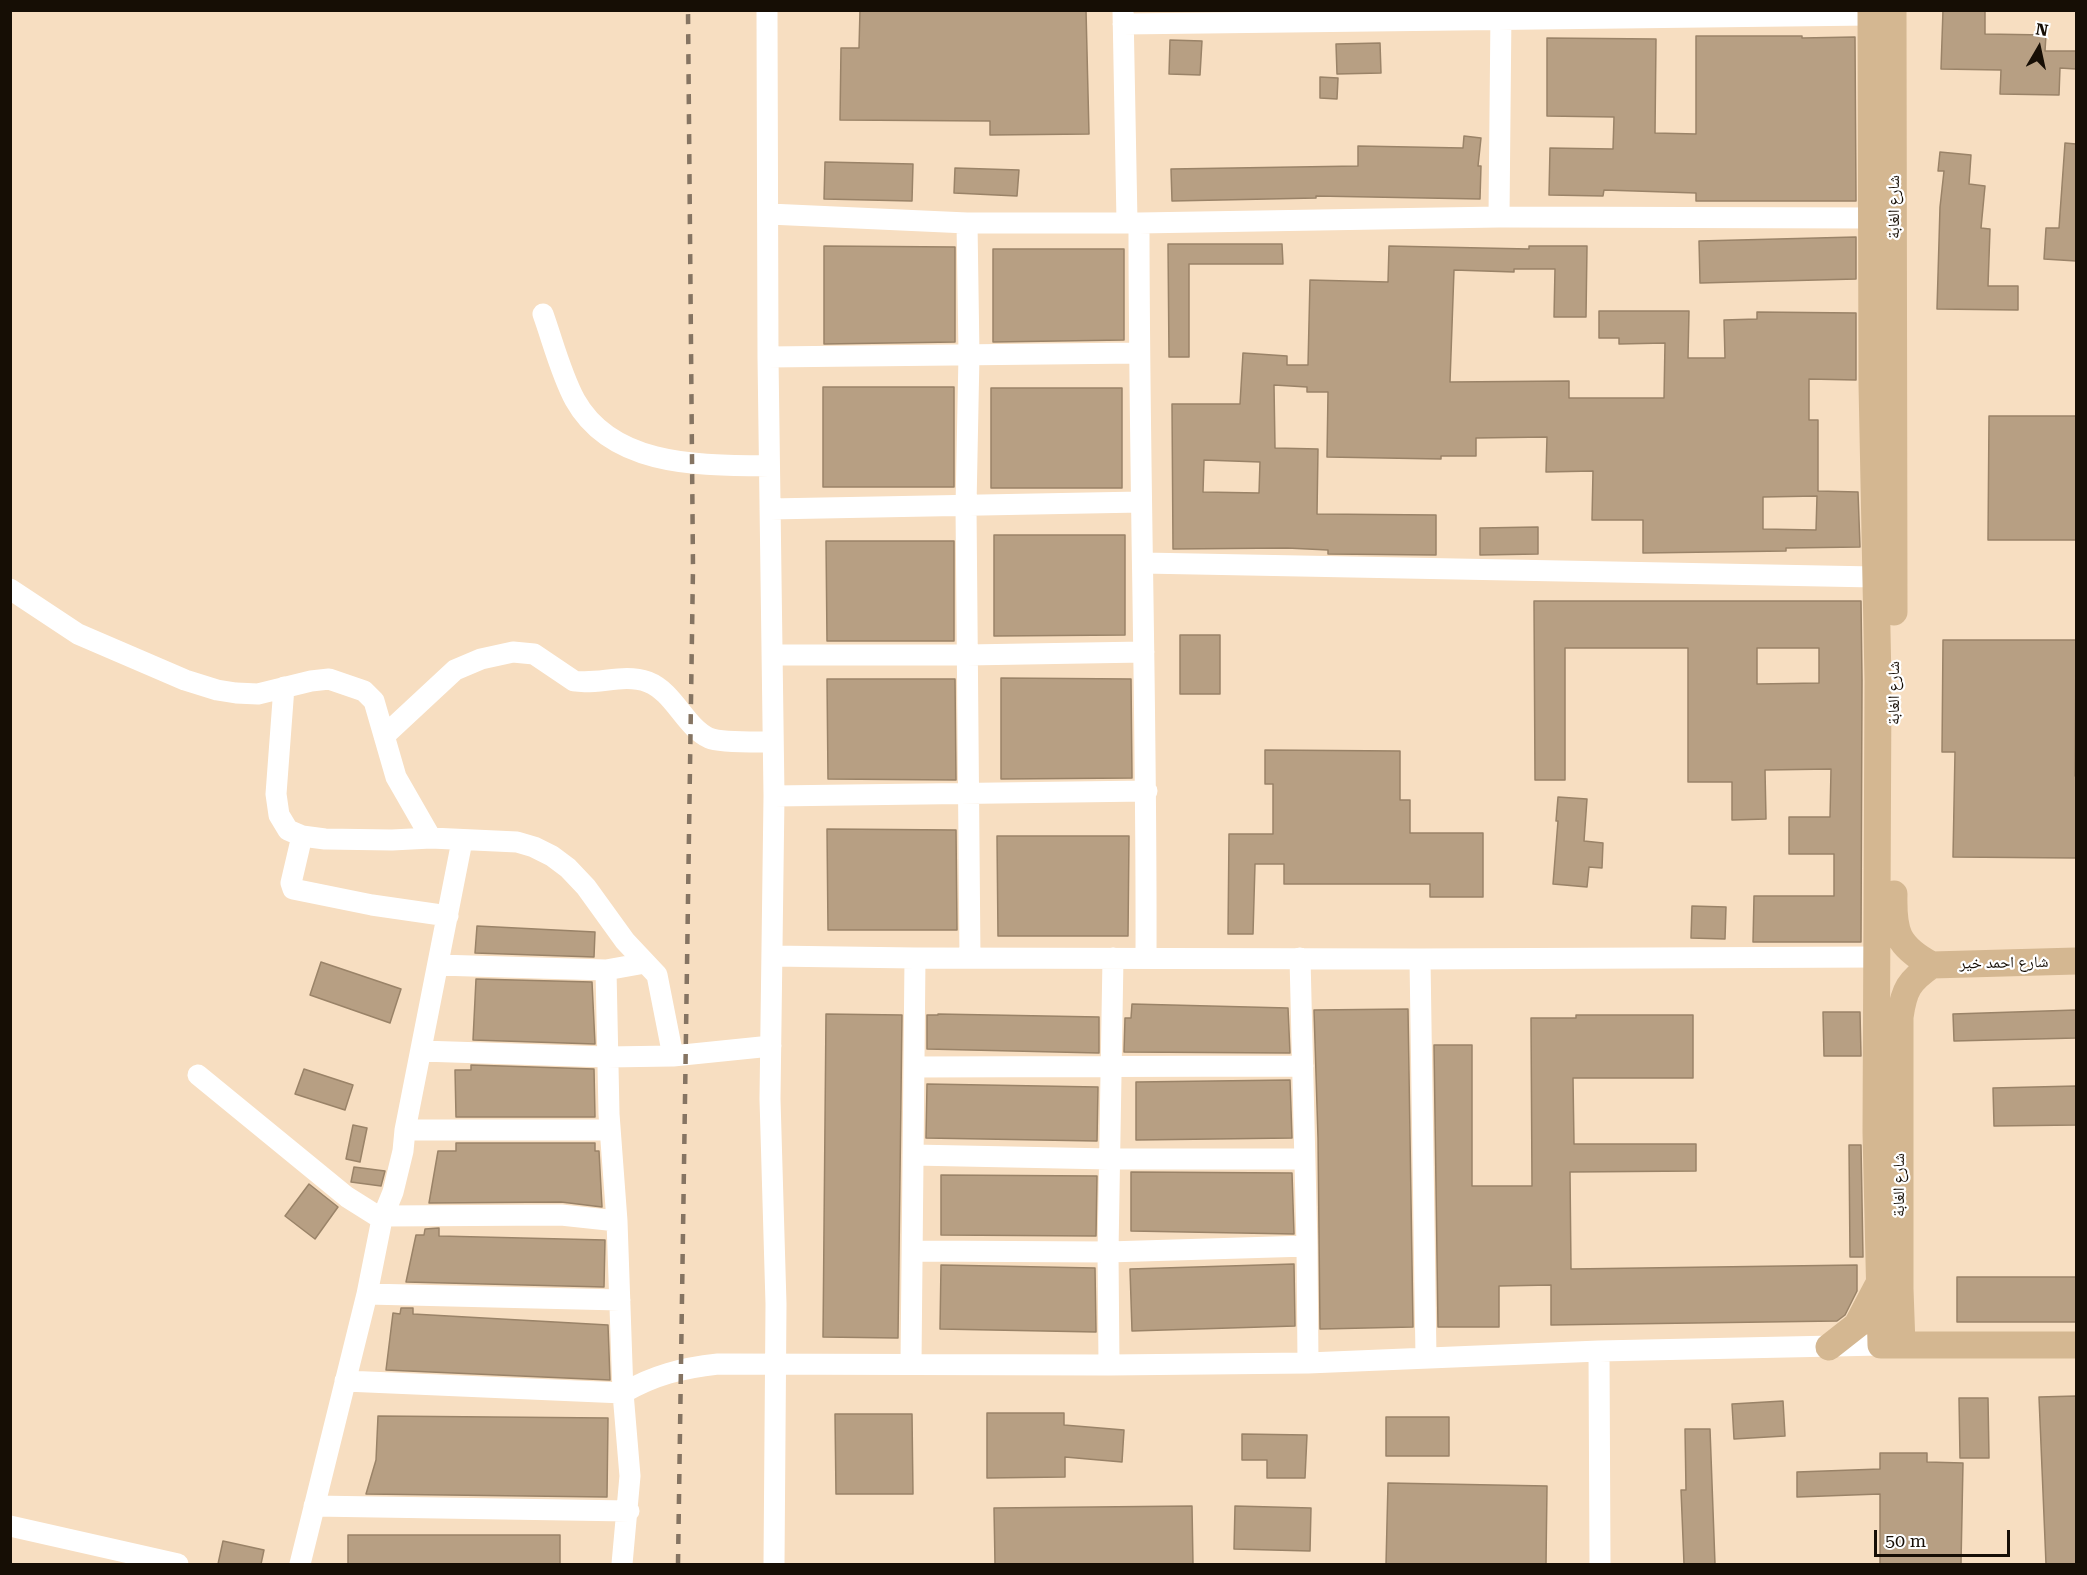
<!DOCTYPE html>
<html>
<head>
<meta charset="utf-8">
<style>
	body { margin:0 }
	#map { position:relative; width:2087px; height:1575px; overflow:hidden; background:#f7dec1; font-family:"Roboto Serif",serif }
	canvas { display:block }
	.frame { position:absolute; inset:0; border:12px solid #160e05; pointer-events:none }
	.north { position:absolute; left:2009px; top:18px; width:60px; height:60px; -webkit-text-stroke:4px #fff; paint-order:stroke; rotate:9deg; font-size:16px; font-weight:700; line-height:24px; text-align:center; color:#160e05 }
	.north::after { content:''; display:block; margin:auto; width:21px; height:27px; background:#160e05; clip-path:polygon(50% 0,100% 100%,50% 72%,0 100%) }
	.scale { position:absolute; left:1874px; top:1530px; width:136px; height:27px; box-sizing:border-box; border:3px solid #160e05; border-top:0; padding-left:8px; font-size:18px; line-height:21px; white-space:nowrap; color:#160e05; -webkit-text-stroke:4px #fff; paint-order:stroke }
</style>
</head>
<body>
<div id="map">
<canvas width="2087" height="1575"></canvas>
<div class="frame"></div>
<div class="north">N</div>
<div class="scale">50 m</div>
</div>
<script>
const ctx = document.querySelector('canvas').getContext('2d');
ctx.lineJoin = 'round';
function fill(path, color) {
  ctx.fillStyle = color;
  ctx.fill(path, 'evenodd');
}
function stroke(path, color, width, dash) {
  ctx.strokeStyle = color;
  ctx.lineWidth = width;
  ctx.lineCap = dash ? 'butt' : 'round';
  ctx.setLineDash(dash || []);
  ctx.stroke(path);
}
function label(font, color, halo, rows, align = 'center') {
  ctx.font = font + ' "Roboto Serif","Noto Naskh Arabic",serif';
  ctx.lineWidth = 4.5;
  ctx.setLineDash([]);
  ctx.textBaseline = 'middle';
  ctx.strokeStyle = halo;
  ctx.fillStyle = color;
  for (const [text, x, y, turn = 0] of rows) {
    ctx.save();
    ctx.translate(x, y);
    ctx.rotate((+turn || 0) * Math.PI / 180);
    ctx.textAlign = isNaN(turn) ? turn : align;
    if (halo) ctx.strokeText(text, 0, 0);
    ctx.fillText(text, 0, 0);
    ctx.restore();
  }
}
const building = new Path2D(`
	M860 10H1086L1089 134 990 135V121L840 120 841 48H859Z
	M1943 10H1985V34L2046 35 2045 51H2076V69L2060 68 2059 95 2000 94 2001 70 1941 69Z
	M1696 36H1802V38L1855 37 1856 201H1696V193L1604 190 1603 196 1549 195 1550 148 1613 149 1614 117 1547 116V38L1656 39 1655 133 1696 134Z
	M1170 40 1202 41 1200 75 1169 74Z
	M1380 43 1381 73 1337 74 1336 44Z
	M1320 77 1338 78 1337 99 1320 98Z
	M1464 136 1481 138 1478 166H1481L1480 199 1316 196V198L1172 201 1171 169 1358 166V146L1463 148Z
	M2065 143 2076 144V261L2044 259 2046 228H2059Z
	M1940 152 1971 155 1969 184 1985 186 1981 228 1990 229 1988 286H2018V310L1937 309 1940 207 1944 171H1938Z
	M825 162 913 164 912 201 824 199Z
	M955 168 1019 170 1017 196 954 193Z
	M1856 237V279L1700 283 1699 241Z
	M1168 244H1282L1283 264H1189V357H1169Z
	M824 246 955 247V342L824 344Z
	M1389 246 1529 249V246H1587L1586 317H1554L1555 269H1514V272L1454 270 1450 382 1569 381V398H1664L1665 343 1619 344V338H1599V311H1689L1688 358H1725L1724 320 1757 319V312L1856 313V380L1809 379V420H1818V491L1858 492 1860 547 1786 548V551L1643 553V520H1592L1593 471 1546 472 1547 437 1476 438V456H1441V459L1327 457 1328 392H1307V387L1274 385 1275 448 1318 449 1317 514 1436 515V555L1328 554V550L1287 548 1173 549 1172 404H1240L1243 353 1287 356V365H1308L1310 280 1388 282ZM1204 460 1260 462 1259 493 1203 492ZM1817 496 1816 530 1763 529V497Z
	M993 249H1124V340L993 342Z
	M823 387H954V487H823Z
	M991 388H1122V488H991Z
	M1989 416H2076V540H1988Z
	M1538 527V554L1480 555V528Z
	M994 535H1125V635L994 636Z
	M826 541H954V641H827Z
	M1534 601H1861L1862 681 1861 942H1753L1754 896H1834V854H1789V817H1830L1831 769 1765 770 1766 819 1732 820V782H1688V648H1565V780H1535ZM1757 648H1819V683L1757 684Z
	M1180 635H1220V694H1180Z
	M1943 640H2076L2075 776H2076V858L1953 857 1955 752H1942Z
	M1001 678 1131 679 1132 778 1001 779Z
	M827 679H955L956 780 828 779Z
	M1265 750 1400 751V800H1410V833H1483V897H1430V884H1284V864H1255L1253 934H1228L1229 834H1273V784H1265Z
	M1558 797 1587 799 1584 841 1603 843 1602 868 1589 867 1587 887 1553 884 1558 821H1556Z
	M827 829 956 830 957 930H828Z
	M997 836H1129L1128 936H998Z
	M1692 906 1726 907 1725 939 1691 938Z
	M477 926 595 932 594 957 475 953Z
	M321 962 401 989 390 1023 310 995Z
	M476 979 592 982 595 1044 473 1040Z
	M1132 1004 1288 1008 1290 1053 1124 1052 1125 1018H1131Z
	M1408 1009 1413 1327 1320 1329 1318 1138 1314 1010Z
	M2076 1010V1038L1954 1041 1953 1014Z
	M1823 1012H1860L1861 1056H1824Z
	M826 1014 902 1015 898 1338 823 1337Z
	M938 1014 1099 1017V1053L927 1049V1015H938Z
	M1576 1015H1693V1078H1573L1574 1144H1696V1171L1570 1172 1571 1269 1857 1265V1291L1845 1315 1837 1321 1551 1325V1285L1499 1286V1327H1438L1434 1045H1472V1186H1532L1531 1018H1576Z
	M471 1065 594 1069 595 1117H456L455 1070H471Z
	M304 1069 353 1085 345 1110 295 1094Z
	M1290 1080 1292 1138 1136 1140V1082Z
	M927 1084 1098 1087 1097 1141 926 1138Z
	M2076 1086V1125L1994 1126 1993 1088Z
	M353 1125 367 1128 360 1162 346 1159Z
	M456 1143H595V1151H599L602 1207 561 1202 429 1203 438 1151H456Z
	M1849 1145H1861L1863 1257H1850Z
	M354 1167 385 1171 381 1186 351 1182Z
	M1131 1172 1292 1173 1294 1234 1131 1231Z
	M941 1175 1097 1176 1096 1236 941 1235Z
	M309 1184 338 1207 315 1239 285 1216Z
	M439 1228V1236L605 1240 604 1287 406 1282 416 1235H424L425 1229Z
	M1294 1264 1295 1326 1132 1331 1130 1269Z
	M941 1265 1095 1268 1096 1332 940 1329Z
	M1957 1277H2076V1322H1957Z
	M401 1308H413V1314L608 1325 610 1380 386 1370 393 1313 400 1314Z
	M2076 1396V1564H2046L2039 1397Z
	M1959 1398H1988L1989 1458H1960Z
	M1783 1401 1785 1436 1734 1439 1732 1404Z
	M987 1413H1064V1425L1124 1430 1122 1462 1065 1457V1477L987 1478Z
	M835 1414H912L913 1494H836Z
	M378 1416 608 1418 607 1497 366 1494 376 1460Z
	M1386 1417H1449V1456H1386Z
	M1685 1429H1710L1715 1564H1684L1681 1490H1686Z
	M1242 1434 1307 1435 1305 1478H1267V1460H1242Z
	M1880 1453H1927V1462L1963 1463 1961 1564H1880V1494L1797 1497V1472L1880 1469Z
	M1388 1483 1547 1486 1546 1564H1386Z
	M1192 1506 1193 1564H995L994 1508Z
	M1235 1506 1311 1508 1310 1551 1234 1549Z
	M348 1535H560V1564H348Z
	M223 1541 264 1550 261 1564H218Z`);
const minor = new Path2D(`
	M767 10 768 357 774 796 770 1099 776 1304 774 1564
	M1123 10 1127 222
	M1123 24 1871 15
	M769 214 967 223H1139L1499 217 1872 218
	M1499 217 1501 10
	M967 223 969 355 966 506 970 958
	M1139 223C1139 468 1147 713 1146 958
	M543 314C553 342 561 374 575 400 613 468 702 465 769 466
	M768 357 1139 353
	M770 509 1141 502
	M1143 563 1875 577
	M10 589 78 634 185 680 217 690 236 693 258 694 311 681 329 679 364 691 374 701 396 777 431 838
	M772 655H967L1144 652
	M284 687 276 794 279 815 288 830 302 836 325 839 392 840 431 838 517 842 534 847 552 856 568 868 586 887 625 941 657 975 673 1056
	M384 736 455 670 481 659 513 652 534 654 574 681C599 685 623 673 648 682 674 692 685 727 709 738 721 743 758 742 773 742
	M774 796 1147 791
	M302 836 291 883 293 889 372 905 448 916
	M772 956 915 958 1420 959 1877 957
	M1300 958 1307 1246 1308 1363
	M1420 959 1426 1357
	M438 965 606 970 645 963
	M606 970 609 1114 617 1221 623 1393 630 1476 622 1564
	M421 1051 607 1057 673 1056 771 1046
	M914 1067 1303 1066
	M198 1075 347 1197 382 1219
	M405 1130H610
	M913 1155 1110 1159H1305
	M384 1216 561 1215 617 1221
	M913 1251 1108 1252 1307 1246
	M367 1294 620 1300
	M1599 1351 1600 1564
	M911 1363 915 958
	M1109 1365 1108 1252 1113 958
	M345 1381 623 1393C654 1375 682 1368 718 1364L1109 1365 1308 1363 1599 1351 1881 1345
	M314 1506 629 1511
	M10 1526 178 1564
	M300 1564 367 1294 382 1219 393 1192 403 1151 405 1130 462 841`);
const major = new Path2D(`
	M1871 10 1872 384 1878 681 1876 1132 1881 1345H2076
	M1893 10 1894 612
	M1894 894C1893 932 1897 946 1932 965L2076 961
	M1902 1345 1900 1289V1017C1904 989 1909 981 1932 965
	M1829 1347 1857 1325 1877 1287`);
const rail = new Path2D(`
	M678 1564 693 568 688 10`);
const streetNames = [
	["شارع الغابة",1894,207,-90],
	["شارع الغابة",1894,693,-90],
	["شارع احمد خير",2004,963,-1],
	["شارع الغابة",1899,1185,-90]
];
fill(building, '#b79f83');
stroke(building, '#9a8368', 1.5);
stroke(minor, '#fff', 21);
stroke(major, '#d4b791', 27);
stroke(rail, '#857462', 4.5, [10, 10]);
label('16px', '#160e05', '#fff', streetNames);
</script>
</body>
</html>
